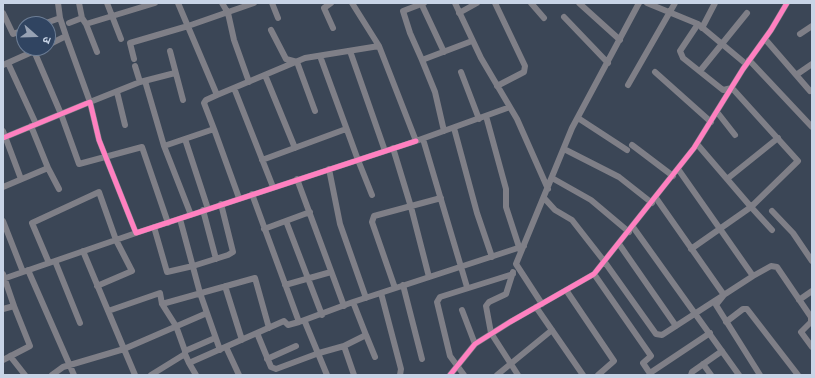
<!DOCTYPE html>
<html>
<head>
<meta charset="utf-8">
<style>
	body { margin:0 }
	#map { position:relative; width:815px; height:378px; overflow:hidden; background:#3b4656; font-family:"Roboto Condensed","Noto Sans Devanagari",sans-serif }
	canvas { display:block }
	.frame { position:absolute; inset:0; border:4px solid #c8d4e6; pointer-events:none }
	.north { position:absolute; left:16px; top:16px; width:40px; height:40px; box-sizing:border-box; background:#304461; border:1px solid #6d7e96; border-radius:50%; rotate:110deg; font-size:11px; font-weight:700; line-height:16px; text-align:center; color:#c8d4e6 }
	.north::after { content:''; display:block; margin:auto; width:14px; height:18px; background:#97a2b4; clip-path:polygon(50% 0,100% 100%,50% 72%,0 100%) }
</style>
</head>
<body>
<div id="map">
<canvas width="815" height="378"></canvas>
<div class="frame"></div>
<div class="north">उ</div>
</div>
<script>
const ctx = document.querySelector('canvas').getContext('2d');
ctx.lineJoin = 'round';
function stroke(path, color, width, dash) {
  ctx.strokeStyle = color;
  ctx.lineWidth = width;
  ctx.lineCap = dash ? 'butt' : 'round';
  ctx.setLineDash(dash || []);
  ctx.stroke(path);
}
const street = new Path2D(`
	M58 3 60 18
	M79 3 82 18
	M107 3 121 39
	M178 3 217 95 305 58 379 46 416 141 510 107
	M222 3 228 13 234 40 249 82
	M272 3 278 18
	M331 3 324 8 333 28
	M352 3 379 46
	M421 3 444 52
	M455 3 481 58 517 119 548 189
	M495 3 525 66 524 72 497 86
	M531 3 544 18
	M579 3 620 40
	M647 3 698 24 746 64
	M3 13 13 34 24 30
	M459 13 477 3
	M564 17 608 63
	M69 23 82 18 86 24 155 3
	M43 24 60 18 66 36
	M86 24 97 52
	M702 28 715 3
	M271 30 286 59 297 62 315 111
	M800 34 812 26
	M765 39 810 91
	M48 45 66 36 90 102 140 82 175 73
	M34 51 61 114 79 164 142 147 168 223
	M170 51 183 100
	M350 51 385 151
	M320 56 358 160 372 195
	M134 59 130 43 188 26 254 3
	M422 60 410 33 403 11 424 3
	M749 60 812 127
	M8 63 36 124
	M3 65 41 48
	M135 66 140 82
	M700 71 747 13
	M461 72 479 119
	M655 72 711 122
	M265 75 295 148
	M796 75 812 64
	M145 81 164 146
	M628 85 675 3
	M234 88 273 187
	M117 92 125 125
	M717 112 735 135
	M486 116 506 189V207L520 250
	M578 118 627 150
	M31 126 48 168 59 189
	M454 128 477 213 492 257
	M214 129 204 103 206 100 217 95
	M3 131 21 179
	M444 131 435 92 422 60 472 41
	M3 138 90 102 99 140 136 233 416 141
	M185 139 208 209
	M423 139 467 287
	M697 144 751 207 798 161 732 88 723 90 683 58 680 51 698 24
	M632 145 673 176
	M393 148 411 207 429 277
	M564 149 619 177 652 203
	M262 160 346 129
	M329 169 340 224 366 298
	M678 169 753 276 771 266 777 267 811 317V322L801 332 812 347
	M552 178 591 200 629 232
	M297 179 344 306
	M727 179 778 138
	M3 187 48 168
	M252 194 299 322 353 302 524 246
	M656 198 724 295 716 305 760 375
	M545 199 555 210 572 220 604 261 656 334 662 335 753 276
	M203 210 216 259
	M772 211 793 233 812 261
	M191 215 164 146 214 129 239 198
	M180 219 200 293 220 350
	M3 221 23 272 3 279
	M286 221 322 315
	M154 227 167 272 193 266 228 255 233 252 221 204
	M633 227 739 375
	M264 229 310 212
	M619 244 676 326
	M691 249 751 207 772 230
	M55 261 80 323
	M49 263 32 223 99 192 116 240 132 271 97 286
	M28 270 74 375
	M23 272 136 233
	M513 272 506 294 489 302 486 306 491 333 518 375
	M3 274 14 306
	M594 274 651 356 643 363 651 375
	M285 285 331 272
	M403 285 422 359
	M225 286 242 340
	M395 288 372 222 374 216 441 198
	M566 290 614 361 598 375
	M381 293 401 369 400 375
	M799 300 812 291
	M353 302 366 335 344 346 354 375
	M162 304 176 326 185 351V354
	M542 304 516 264 572 128 639 3
	M536 307 583 375
	M3 309 14 306 30 346 3 360
	M462 310 475 344
	M108 311 160 293 162 304 255 278 269 328
	M305 322 327 375
	M726 322 743 309H747L798 375
	M257 333 271 367 276 369 319 353 344 346
	M366 335 375 357
	M226 347 239 375
	M185 351 215 338
	M10 356 25 375
	M267 359 296 346
	M189 363 196 375
	M703 364 711 375
	M650 373 710 333
	M52 375 63 367 124 349 83 251
	M135 375 124 349 207 313
	M151 375 185 354 189 363 284 321 288 325 299 322
	M450 375 475 344 510 322 594 274 694 148 743 69 771 30 787 3
	M464 375 450 356 437 302 440 297 513 274
	M497 375 552 330
	M691 375 692 372 722 351`);
const cycleway = new Path2D(`
	M3 138 90 102 99 140 136 233 416 141
	M450 375 475 344 510 322 594 274 694 148 743 69 771 30 787 3`);
stroke(street, '#7f7f87', 6);
stroke(cycleway, '#ff80c0', 5);
</script>
</body>
</html>
